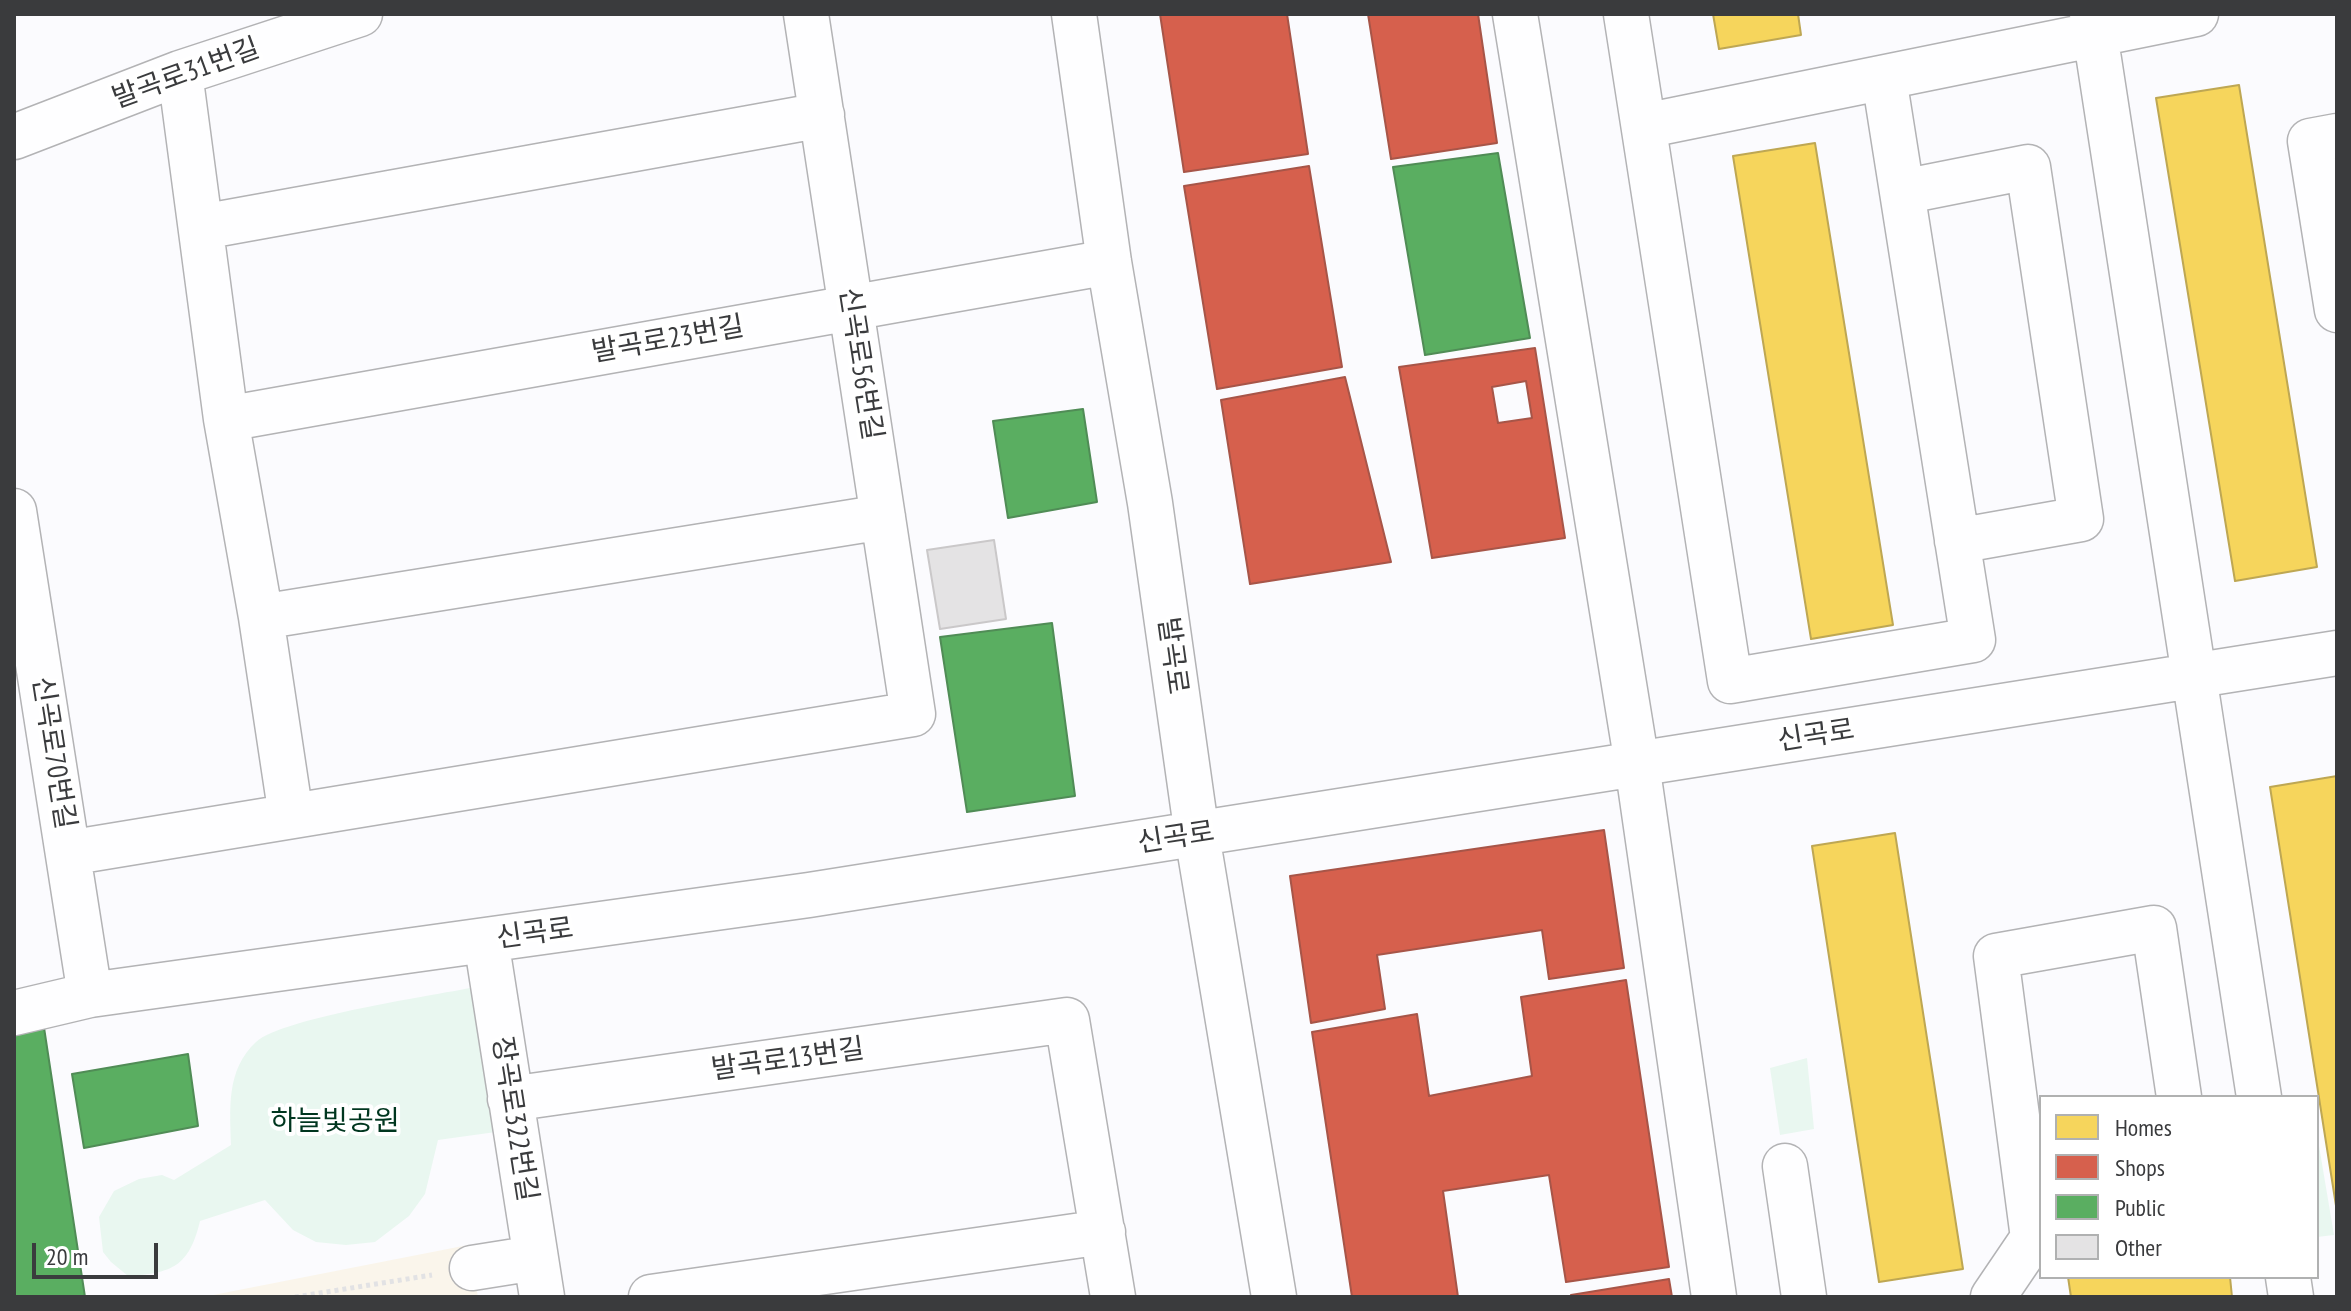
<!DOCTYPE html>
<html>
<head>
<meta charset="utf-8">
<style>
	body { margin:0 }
	#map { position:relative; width:2351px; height:1311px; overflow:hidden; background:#fbfbfe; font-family:"PT Sans Narrow",sans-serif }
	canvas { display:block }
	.frame { position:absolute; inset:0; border:16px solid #3a3b3d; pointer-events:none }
	.legend { position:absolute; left:2039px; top:1095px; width:280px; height:184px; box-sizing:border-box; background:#fff; border:2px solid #b0b1b1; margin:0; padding:10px 14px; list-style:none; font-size:24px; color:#3a3b3d }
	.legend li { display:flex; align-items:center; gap:16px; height:40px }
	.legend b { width:40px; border:2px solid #b0b1b1 }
	.scale { position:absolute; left:32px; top:1243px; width:126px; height:36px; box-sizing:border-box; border:4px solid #3a3b3d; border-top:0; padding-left:10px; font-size:24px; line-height:28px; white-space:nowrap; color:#3a3b3d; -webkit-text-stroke:6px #fff; paint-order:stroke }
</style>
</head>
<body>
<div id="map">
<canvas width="2351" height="1311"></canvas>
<div class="frame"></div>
<ul class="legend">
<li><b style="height:22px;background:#f6d55c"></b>Homes</li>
<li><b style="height:22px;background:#d6604d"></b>Shops</li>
<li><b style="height:22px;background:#5aae61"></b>Public</li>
<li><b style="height:22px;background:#e4e3e4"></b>Other</li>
</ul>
<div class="scale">20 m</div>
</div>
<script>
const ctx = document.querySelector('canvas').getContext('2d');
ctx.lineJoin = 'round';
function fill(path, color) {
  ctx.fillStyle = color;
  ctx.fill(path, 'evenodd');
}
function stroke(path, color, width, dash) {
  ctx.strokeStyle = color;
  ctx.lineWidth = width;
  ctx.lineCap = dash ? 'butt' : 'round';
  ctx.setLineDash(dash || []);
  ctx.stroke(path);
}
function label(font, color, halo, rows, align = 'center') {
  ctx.font = font + ' "PT Sans Narrow","Noto Sans KR",sans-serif';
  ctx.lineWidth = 8;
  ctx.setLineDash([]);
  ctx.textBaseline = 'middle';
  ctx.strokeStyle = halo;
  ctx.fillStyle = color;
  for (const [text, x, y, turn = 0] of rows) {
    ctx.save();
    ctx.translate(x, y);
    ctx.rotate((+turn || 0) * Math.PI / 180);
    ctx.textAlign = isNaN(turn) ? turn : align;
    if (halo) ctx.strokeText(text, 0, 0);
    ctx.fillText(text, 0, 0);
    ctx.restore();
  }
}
const education = new Path2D(`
	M468 1245 478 1297H203Z`);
const green = new Path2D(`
	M481 986 503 1131 438 1140 425 1194 409 1216 375 1242 346 1245 316 1242 293 1230 265 1200 200 1221C189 1267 172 1273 128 1276L111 1262 103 1252 99 1217 114 1191 139 1179 162 1175 174 1180 231 1145C230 1108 226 1070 256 1042 284 1017 437 995 481 986Z
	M1807 1058 1814 1129 1780 1135 1770 1068Z
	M2317 1134 2334 1235 2317 1237Z`);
const homes = new Path2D(`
	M1713 14H1798L1801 35 1719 49Z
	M2239 85 2317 567 2235 581 2156 98Z
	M1815 143 1893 625 1811 639 1733 156Z
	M2337 776V1212L2270 787Z
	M1895 833 1963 1269 1879 1282 1812 846Z
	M2068 1277H2230L2232 1297H2071Z`);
const shops = new Path2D(`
	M1160 14H1287L1308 154 1184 172Z
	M1368 14H1478L1497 143 1391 159Z
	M1309 166 1342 367 1217 389 1184 186Z
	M1535 348 1565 538 1432 558 1399 367Z
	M1345 377 1391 562 1250 584 1221 400Z
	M1526 381 1532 418 1498 423 1492 387Z
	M1604 830 1624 968 1549 979 1542 930 1377 955 1385 1009 1311 1023 1290 876Z
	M1626 980 1669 1267 1566 1282 1549 1175 1443 1191 1458 1297H1352L1312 1032 1417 1014 1429 1096 1532 1076 1521 997Z
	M1669 1279 1672 1297H1571V1295Z`);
const public = new Path2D(`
	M1498 153 1530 338 1425 355 1393 167Z
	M1083 409 1097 502 1008 518 993 421Z
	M1052 623 1075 796 967 812 940 637Z
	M43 1021 85 1297H14V1028Z
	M188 1054 198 1126 84 1148 72 1074Z`);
const building = new Path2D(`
	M994 540 1006 619 940 629 927 550Z`);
const path = new Path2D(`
	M295 1297 432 1275`);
const minor = new Path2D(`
	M1074 14 1109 262 1150 503 1197 835 1274 1297
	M1515 14 1637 764 1714 1297
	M1626 14 1730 681 1973 640 1884 78
	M2092 14 2259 1097
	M180 73 226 419 261 617 291 816
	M1644 126 2196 14
	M2337 136 2310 141 2337 310
	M14 137 180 73 360 14
	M1902 192 2028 167 2081 519 1957 541
	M202 227 822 115
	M226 419 1109 262
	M14 511 90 995
	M261 617 883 517
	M68 853 913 714 806 14
	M486 940 542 1297
	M14 1013 90 995 809 895 2337 653
	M510 1099 1067 1020 1113 1297
	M1785 1166 1804 1297
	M472 1268 535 1258
	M2288 1277 2291 1297
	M651 1297 1103 1232
	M1993 1297 2033 1238 1996 956 2154 928 2179 1097`);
const streetNames = [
	["발곡로31번길",186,74,-20],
	["발곡로23번길",668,340,-10],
	["신곡로56번길",860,364,81],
	["발곡로",1172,656,82],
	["신곡로",1816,736,-9],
	["신곡로70번길",53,753,81],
	["신곡로",1176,838,-9],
	["신곡로",535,934,-8],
	["발곡로13번길",788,1060,-8],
	["장곡로322번길",514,1119,81]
];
const parkNames = [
	["하늘빛공원",335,1122]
];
fill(education, '#faf5eb');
fill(green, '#e9f7f0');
fill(homes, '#f6d55c');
stroke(homes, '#bea753', 2);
fill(shops, '#d6604d');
stroke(shops, '#a75548', 2);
fill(public, '#5aae61');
stroke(public, '#508c56', 2);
fill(building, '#e4e3e4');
stroke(building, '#cac8c9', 2);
stroke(minor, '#b3b3b5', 47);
stroke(path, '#e2e2e4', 5, [4, 4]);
stroke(minor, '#fefeff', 44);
label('28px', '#3a3b3d', '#fff', streetNames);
label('28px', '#00361f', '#fff', parkNames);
</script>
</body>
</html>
